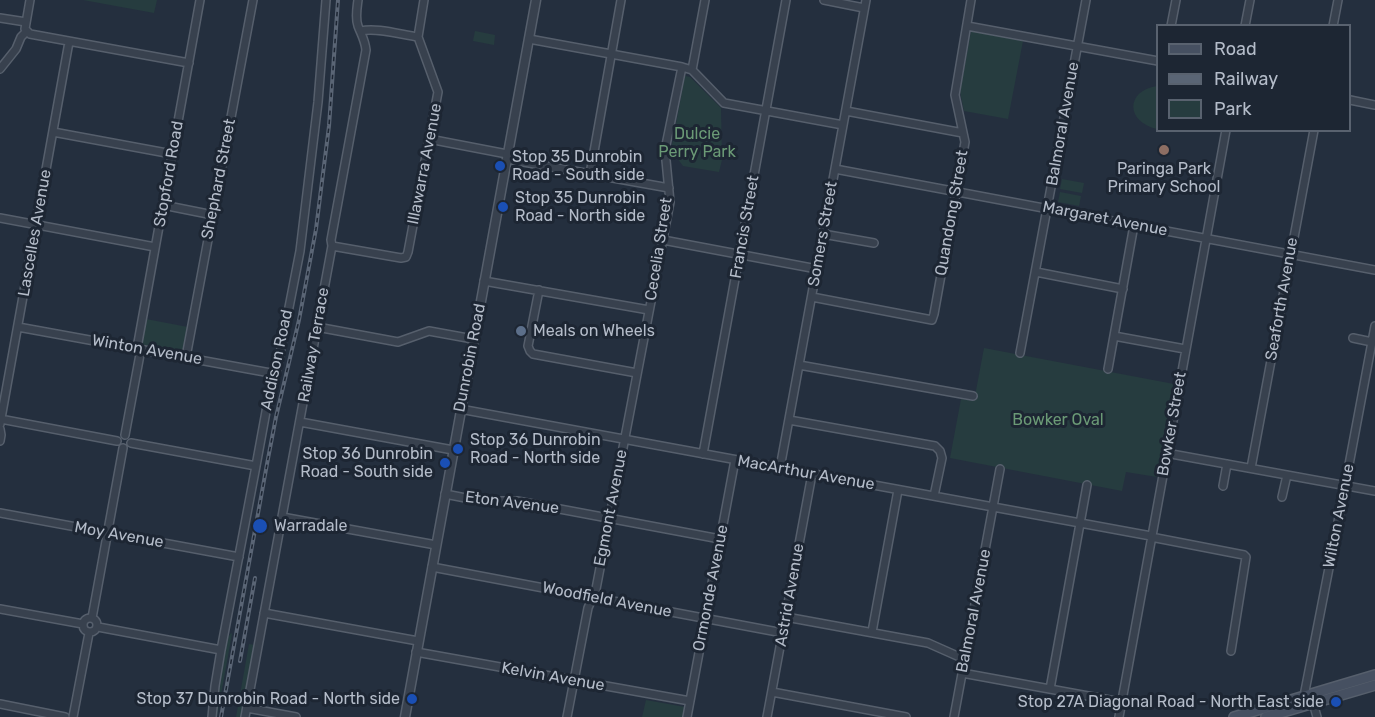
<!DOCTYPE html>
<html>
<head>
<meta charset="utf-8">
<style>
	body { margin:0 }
	#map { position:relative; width:1375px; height:717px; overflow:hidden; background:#242f3e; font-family:Rubik,sans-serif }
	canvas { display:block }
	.legend { position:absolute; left:1156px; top:24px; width:195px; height:108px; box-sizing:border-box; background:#1d2633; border:2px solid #59626f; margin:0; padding:8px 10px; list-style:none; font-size:18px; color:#b4bcc9 }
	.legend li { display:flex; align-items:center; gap:12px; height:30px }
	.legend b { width:30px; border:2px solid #59626f }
</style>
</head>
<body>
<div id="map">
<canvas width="1375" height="717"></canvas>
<ul class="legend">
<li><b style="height:8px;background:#465061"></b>Road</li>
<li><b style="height:8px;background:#5a6575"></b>Railway</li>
<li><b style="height:16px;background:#263c3f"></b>Park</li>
</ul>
</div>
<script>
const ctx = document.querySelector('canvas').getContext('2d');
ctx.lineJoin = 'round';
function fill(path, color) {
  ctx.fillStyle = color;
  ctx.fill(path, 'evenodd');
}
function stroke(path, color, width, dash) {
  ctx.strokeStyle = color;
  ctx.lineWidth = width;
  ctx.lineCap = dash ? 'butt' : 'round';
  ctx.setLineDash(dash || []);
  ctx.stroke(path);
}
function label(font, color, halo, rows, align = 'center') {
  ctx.font = font + ' Rubik,sans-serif';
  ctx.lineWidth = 6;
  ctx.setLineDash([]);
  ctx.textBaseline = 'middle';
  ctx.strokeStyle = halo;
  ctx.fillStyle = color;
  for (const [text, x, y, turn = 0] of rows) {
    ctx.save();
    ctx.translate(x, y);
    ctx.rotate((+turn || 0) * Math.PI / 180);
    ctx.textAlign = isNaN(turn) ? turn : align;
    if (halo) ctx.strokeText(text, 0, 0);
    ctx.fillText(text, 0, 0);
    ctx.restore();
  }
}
const green = new Path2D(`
	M83 0H157L154 13Z
	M475 31 495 35 494 45 473 41Z
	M971 31 1023 41 1008 119 964 111 960 92Z
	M685 76 690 77 721 108 722 160 719 172 683 166 671 150Z
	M1157 86H1158L1157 129C1126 122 1125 91 1157 86Z
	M1062 179 1084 183 1082 193 1060 189Z
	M1060 192 1081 196 1079 206 1058 202Z
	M146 319 188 327 184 350 180 353 143 346 141 343Z
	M984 348 1174 384 1157 477 1126 472 1122 491 950 458 961 399 974 401Z
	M231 633 232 634 217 717H216L219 685 228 637Z
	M249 644 255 645 242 717H236Z
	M646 700 685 707 683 717H642Z`);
const minor = new Path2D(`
	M30 0 25 29 30 34 189 63
	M824 0 864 8
	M0 18 26 22
	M967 26 1158 61
	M1171 26 1176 0
	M1245 26 1250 0
	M1333 26 1338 0
	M361 31C376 27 402 35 418 37
	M529 39 682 67
	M0 69 16 49 21 37 26 32
	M692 70 724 103 843 125
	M1350 100 1375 105
	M846 111 963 133
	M53 132 172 154
	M429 139 507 154
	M507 159 669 188
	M835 169 1375 270
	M590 174 621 0
	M163 205 213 215
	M0 218 155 247
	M823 234 874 243
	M663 240 817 269
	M332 246 401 258 406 257 408 252 438 92 418 37 424 0
	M1036 272 1123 289
	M484 281 649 310
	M539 290 528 346 530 351 533 354 637 373
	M812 297 932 320 934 314 965 142 955 95 971 0
	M18 327 276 374
	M317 327 398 342 429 331 473 339
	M1114 336 1185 349
	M1353 338 1372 342
	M137 348 200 0
	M1020 353 1086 0
	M186 357 253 0
	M799 365 973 396
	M1108 369 1134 225
	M460 409 1151 536
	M0 419 117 441
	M789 420 935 446 940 451 942 458 934 496
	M300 422 453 450
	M0 424 69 42
	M0 429 1 435 0 441
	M125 435 141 349
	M131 443 256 466
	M1166 453 1375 491
	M703 454 786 0
	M780 468 866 0
	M1251 468 1314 130
	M1223 486 1227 464
	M445 494 481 501H517L720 539
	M1282 497 1287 475
	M0 513 239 557
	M282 517 436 545
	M1151 537 1244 555 1246 557 1231 651
	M432 567 783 633
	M0 609 83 624
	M264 613 418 641
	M786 617 928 643 964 659
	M83 625a7 7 0 1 1 14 0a7 7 0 1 1-14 0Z
	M92 618 123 448
	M98 627 221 650
	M872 632 898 490
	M416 652 690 701
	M962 673 1121 702
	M1050 689 1087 485
	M772 692 906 717
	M1312 699 1317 717
	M1307 700 1305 691 1345 486 1375 326
	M0 704 65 717
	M247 708 296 717
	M73 717 89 633
	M212 717 215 686 221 650 256 466 267 406 276 374 300 251 318 102 326 0
	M245 717 332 246 331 240 366 50C365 40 361 34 358 26 355 18 357 8 358 0
	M567 717 588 608 596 589 670 202 665 150 682 67 692 70 705 0
	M687 717 735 460
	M767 717 812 474
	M954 717 1000 469
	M1119 717 1226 130`);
const tertiary = new Path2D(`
	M405 717 536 0`);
const secondary = new Path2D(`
	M1234 717 1375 675
	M1266 717 1375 685`);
const rail = new Path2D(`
	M240 661 255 578
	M221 717 267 464 276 417 299 320 316 229 329 126 338 0`);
const markers = [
	[1164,150,6,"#8d6e63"],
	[500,166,6,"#1a4fb4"],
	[503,207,6,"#1a4fb4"],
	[521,331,6,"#5c6f8a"],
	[458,449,6,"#1a4fb4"],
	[445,463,6,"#1a4fb4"],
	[260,526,8,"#1a4fb4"],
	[412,699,6,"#1a4fb4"],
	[1336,702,6,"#1a4fb4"]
];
const streetNames = [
	["Balmoral Avenue",1063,124,-80],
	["Illawarra Avenue",425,164,-79],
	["Stopford Road",169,174,-80],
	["Shephard Street",219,179,-79],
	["Quandong Street",952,213,-80],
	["Margaret Avenue",1105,219,11],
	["Francis Street",745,227,-80],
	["Lascelles Avenue",35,233,-80],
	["Somers Street",823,234,-80],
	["Cecelia Street",659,249,-81],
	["Seaforth Avenue",1282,299,-80],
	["Railway Terrace",314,345,-80],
	["Winton Avenue",147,350,10],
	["Dunrobin Road",470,358,-79],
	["Addison Road",277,360,-78],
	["Bowker Street",1172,424,-80],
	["MacArthur Avenue",806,473,10],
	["Eton Avenue",512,503,7],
	["Egmont Avenue",611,508,-79],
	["Wilton Avenue",1339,516,-79],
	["Moy Avenue",119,535,10],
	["Ormonde Avenue",711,588,-79],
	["Astrid Avenue",790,595,-80],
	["Woodfield Avenue",607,600,11],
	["Balmoral Avenue",974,611,-79],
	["Kelvin Avenue",553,677,10]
];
const parkNames = [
	["Dulcie",697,134],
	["Perry Park",697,152],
	["Bowker Oval",1058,420]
];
const poiNames = [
	["Stop 35 Dunrobin",512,157],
	["Road - South side",512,175],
	["Paringa Park",1164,169,"center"],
	["Primary School",1164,187,"center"],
	["Stop 35 Dunrobin",515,198],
	["Road - North side",515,216],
	["Meals on Wheels",533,331],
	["Stop 36 Dunrobin",470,440],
	["Road - North side",470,458],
	["Stop 36 Dunrobin",433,454,"right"],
	["Road - South side",433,472,"right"],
	["Warradale",274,526],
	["Stop 37 Dunrobin Road - North side",400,699,"right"],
	["Stop 27A Diagonal Road - North East side",1324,702,"right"]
];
fill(green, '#263c3f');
stroke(minor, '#565f6c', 10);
stroke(tertiary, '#565f6c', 11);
stroke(secondary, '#565f6c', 12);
stroke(minor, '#38414e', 7);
stroke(tertiary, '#38414e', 8);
stroke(secondary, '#465061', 9);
stroke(rail, '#5a6575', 4);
stroke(rail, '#1d2633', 1.5, [4.5]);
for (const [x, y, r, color] of markers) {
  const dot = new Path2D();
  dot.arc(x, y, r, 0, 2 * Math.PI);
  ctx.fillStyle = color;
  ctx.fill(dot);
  stroke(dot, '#1d2633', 2);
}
label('16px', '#b4bcc9', '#1d2633', streetNames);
label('16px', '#6b9a76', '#1d2633', parkNames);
label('16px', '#b4bcc9', '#1d2633', poiNames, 'left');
</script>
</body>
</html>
